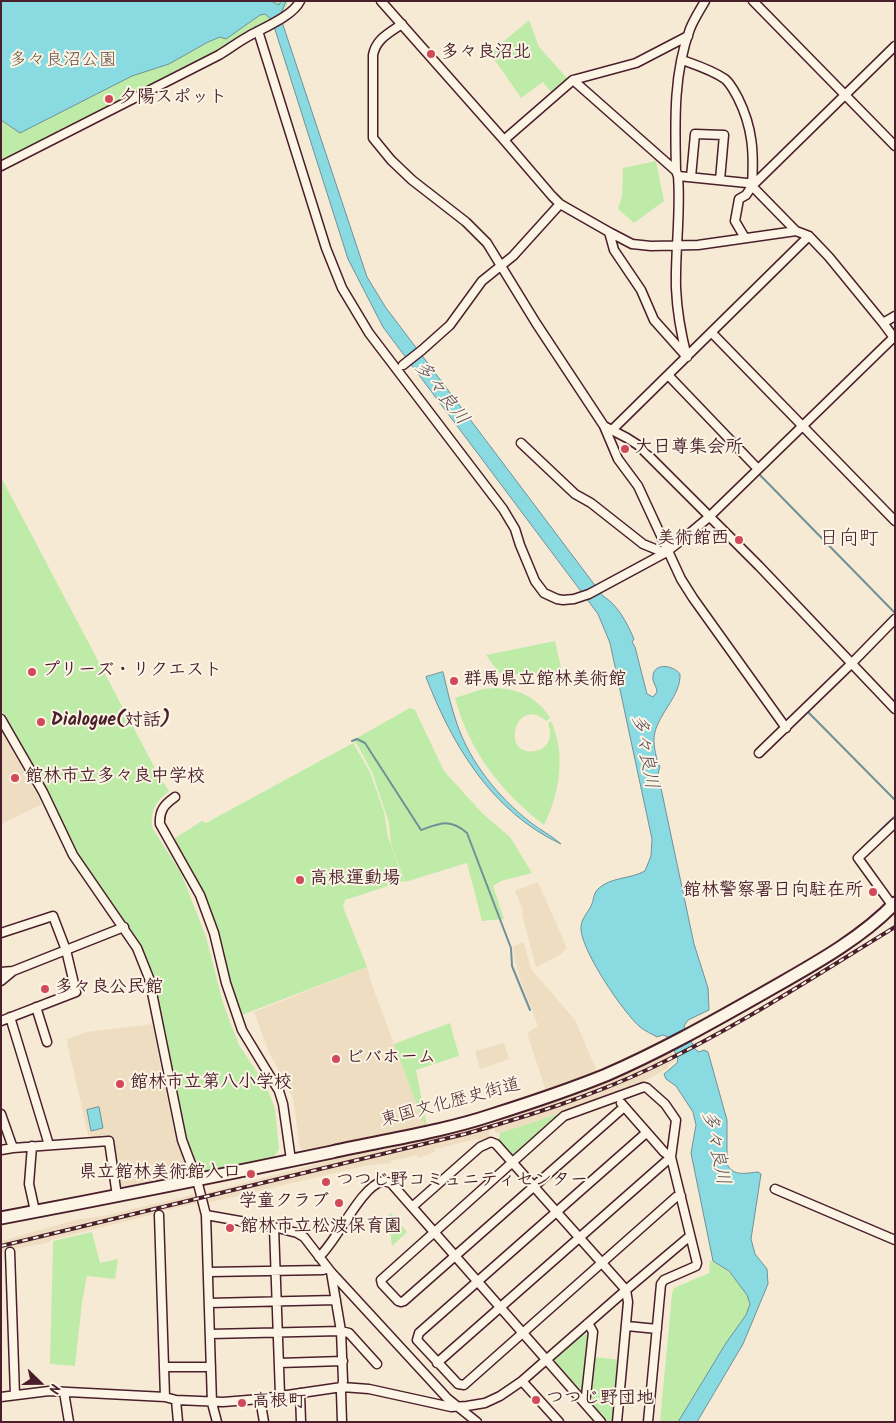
<!DOCTYPE html>
<html>
<head>
<meta charset="utf-8">
<style>
	body { margin:0 }
	#map { position:relative; width:896px; height:1423px; overflow:hidden; background:#f6ead4; font-family:Kalam,sans-serif }
	canvas { display:block }
	.frame { position:absolute; inset:0; border:2px solid #4a1f2b; pointer-events:none }
	.north { position:absolute; left:15px; top:1358px; width:50px; height:50px; -webkit-text-stroke:4px #fcf5e5; paint-order:stroke; rotate:112deg; font-size:14px; font-weight:700; line-height:20px; text-align:center; color:#4a1f2b }
	.north::after { content:''; display:block; margin:auto; width:18px; height:22px; background:#4a1f2b; clip-path:polygon(50% 0,100% 100%,50% 72%,0 100%) }
</style>
</head>
<body>
<div id="map">
<canvas width="896" height="1423"></canvas>
<div class="frame"></div>
<div class="north">N</div>
</div>
<script>
const ctx = document.querySelector('canvas').getContext('2d');
ctx.lineJoin = 'round';
function fill(path, color) {
  ctx.fillStyle = color;
  ctx.fill(path, 'evenodd');
}
function stroke(path, color, width, dash) {
  ctx.strokeStyle = color;
  ctx.lineWidth = width;
  ctx.lineCap = dash ? 'butt' : 'round';
  ctx.setLineDash(dash || []);
  ctx.stroke(path);
}
function label(font, color, halo, rows, align = 'center') {
  ctx.font = font + ' Kalam,"Klee One",sans-serif';
  ctx.lineWidth = 4;
  ctx.setLineDash([]);
  ctx.textBaseline = 'middle';
  ctx.strokeStyle = halo;
  ctx.fillStyle = color;
  for (const [text, x, y, turn = 0] of rows) {
    ctx.save();
    ctx.translate(x, y);
    ctx.rotate((+turn || 0) * Math.PI / 180);
    ctx.textAlign = isNaN(turn) ? turn : align;
    if (halo) ctx.strokeText(text, 0, 0);
    ctx.fillText(text, 0, 0);
    ctx.restore();
  }
}
const built = new Path2D(`
	M1 730 42 804 1 824Z
	M538 882 567 948 561 954 536 967 522 914 523 910 515 891Z
	M524 942 531 969 575 1020 596 1069 595 1073 546 1091 527 1033 538 1026 520 979 514 957 513 946Z
	M367 967 372 985 425 1127 305 1151 300 1148 293 1098 269 1052 254 1012Z
	M152 1024 173 1126 187 1173 185 1178 144 1185 143 1184 122 1187V1189L121 1190 118 1187 111 1139 92 1140 89 1138 67 1042 68 1039 87 1032Z
	M504 1043 509 1059 480 1069 475 1051Z
	M671 1050 675 1061 668 1065V1068L644 1081 616 1093 561 1113 500 1133H496L494 1129 489 1131V1137L478 1140 476 1139 435 1149V1152L418 1158 417 1155 391 1161V1163L364 1166 207 1203 202 1194 339 1158 487 1122V1127L493 1125 492 1121 554 1101Z
	M196 1194 199 1203 153 1213 155 1214 51 1240 50 1242 1 1252V1241L76 1220 108 1215Z`);
const green = new Path2D(`
	M1 1H289L281 15 213 55 1 162Z
	M529 20 539 47 568 79 552 93 543 82 521 98 490 53Z
	M656 161 664 201 634 223 618 209 622 196 623 168Z
	M1 477 159 776 169 791C156 801 149 812 153 829L181 873 206 937 223 1003 239 1045 265 1084 271 1098 275 1109 279 1149 274 1157 203 1173 198 1171 187 1140 155 983 145 955 135 936 85 867 38 773 1 710Z
	M555 641 565 685 530 675 499 673 486 655Z
	M495 688C518 689 535 696 549 716L550 718 546 721C516 694 499 757 535 751 549 749 553 735 548 724L551 721C566 754 560 793 544 825 501 792 469 751 455 698L483 689Z
	M410 708 415 710 444 771 482 813 510 837 532 873 501 881 493 886 504 919 482 921 467 863 405 882 391 844 389 823 372 772 358 746 353 740Z
	M353 743 370 772 384 812 388 837 404 881 345 900 343 907 367 967 239 1016 234 1003 216 931 196 880 172 840 202 821 206 823Z
	M450 1023 459 1056 416 1070 427 1126 425 1127 394 1044Z
	M561 1113 515 1156H511L498 1142 500 1133Z
	M391 1213 407 1232 392 1246 388 1215Z
	M92 1232 100 1263 118 1259 115 1279 87 1276 82 1302 75 1366 50 1364 53 1241Z
	M710 1261C722 1262 750 1291 750 1304 750 1312 742 1321 738 1327 717 1358 697 1390 678 1422H660L672 1294 674 1288 709 1273Z
	M584 1333 589 1336 583 1390 580 1389 555 1363V1360Z
	M595 1357 621 1360 613 1422H608L591 1402Z`);
const water = new Path2D(`
	M1 1H271L279 5 281 1H286L280 16 367 277 386 308 399 325 603 596C618 605 627 623 634 639L632 642 635 647 647 694 653 697 657 692C657 688 654 684 653 680 651 662 672 664 680 674 681 695 660 712 655 732 652 742 656 755 658 764L660 766 658 774 694 944 708 988 709 1010 688 1020 684 1026 695 1049 699 1052 704 1050 708 1052 727 1120V1164C733 1177 746 1173 758 1172L761 1174 751 1239 755 1254 767 1269 768 1284 743 1344 697 1422H678L726 1343 746 1315 750 1304 747 1295 729 1271 713 1261 691 1153 696 1125 693 1112 676 1086 666 1079 664 1074 677 1063 678 1059 668 1037 663 1035 657 1037C652 1034 645 1031 640 1027 623 1012 583 953 581 930 580 920 587 914 591 906 594 900 593 894 598 889 610 877 631 879 645 871L651 856 652 839 610 643 598 614 383 327 348 259 272 20 265 14 260 15 226 39 220 37 208 42 169 64 132 76 20 133 1 120Z
	M443 672C447 689 451 707 457 724 470 762 498 797 530 822 540 830 551 835 561 844 492 812 452 745 426 677Z
	M99 1107 103 1128 91 1131 87 1110Z`);
const stream = new Path2D(`
	M889 323 895 331
	M759 474 894 612
	M860 660 878 642
	M807 711 895 800
	M352 741 357 739 365 743 421 830C440 823 450 818 467 833L511 948 512 966 530 1010
	M859 851 895 816
	M863 857 890 896`);
const minor = new Path2D(`
	M381 1 504 140 552 196 560 204 609 232 632 244 651 246 698 245 796 231 809 236 829 257 883 323 895 339
	M705 1C700 10 694 19 690 29 673 74 675 124 676 171L678 176 747 183 752 186 796 231
	M753 1 895 146
	M402 24C389 33 376 39 373 55V138L391 160 412 180 466 222 487 243 536 323 604 426 627 438 638 445 759 566 895 709
	M258 31 326 248 342 288 369 333 503 509 515 529 520 545 535 581 544 593 557 599 563 600 574 599 589 594 665 553 683 539 709 517 893 338
	M682 60C696 65 712 70 725 79 731 84 734 91 738 98 753 128 754 153 752 186
	M573 80 676 171
	M504 140 573 80 636 63 688 36
	M1 166 219 55C229 49 238 42 249 36 263 28 293 16 300 1
	M678 176C681 213 675 250 676 288 677 311 681 334 687 357
	M691 177 695 134 724 135 720 180
	M609 232 614 250 641 290 654 320 687 357
	M745 238 735 221 739 199 746 195 752 186 895 46
	M883 323 895 316
	M712 333 895 521
	M403 365 422 350 450 325 482 281 513 256 560 204
	M668 375 758 469
	M604 426 618 459 638 486 681 579 693 598 786 728
	M612 430 809 236
	M521 443 575 494 591 503 643 544 665 553
	M1 719 43 792 73 855 137 948 149 978 182 1140 197 1180 206 1215 212 1403 217 1422
	M759 753 851 664 895 619
	M175 797C165 804 159 810 160 824L200 895 214 933 226 983 242 1030 279 1091 283 1104 291 1160
	M892 905 858 858 895 823
	M1 933 53 916 66 950 76 992 1 1021
	M1 972 13 971 124 927
	M1 981 13 971
	M36 1007 47 1042
	M10 1017 49 1145
	M624 1107 404 1301 401 1302 398 1301 382 1284 381 1280 564 1116 644 1087 647 1088 665 1104 676 1120 671 1157 697 1263 696 1266 664 1280 661 1284 648 1422
	M1 1114 13 1148
	M646 1133 419 1333 417 1340 458 1384 464 1385 676 1197 681 1196
	M32 1146 29 1184 35 1211
	M1 1150 13 1148 109 1141 117 1196
	M775 1189 895 1240
	M412 1207 480 1147 491 1142 496 1144 626 1290 628 1302 617 1422
	M159 1215 165 1397
	M206 1215 274 1227 297 1233 304 1237 331 1272 341 1331 343 1381 341 1392 342 1422
	M274 1227 280 1395
	M10 1252 15 1395
	M319 1257C338 1240 360 1187 383 1181L391 1183 601 1422
	M209 1272 323 1270 328 1268
	M331 1272 447 1398 477 1422
	M209 1303 336 1300
	M627 1326 657 1329
	M210 1334 341 1331 349 1333 377 1364
	M279 1363 343 1361
	M437 1363 671 1157 664 1152 621 1103
	M164 1367H211
	M522 1381 559 1422
	M64 1392 69 1422
	M300 1393 301 1422
	M1 1397 49 1391 165 1397 176 1400 223 1402 260 1399 342 1387 369 1389 451 1407 467 1406 485 1403 500 1396 522 1381 626 1290 690 1236
	M260 1399 264 1422
	M176 1400 178 1422
	M584 1402 586 1396 593 1332 588 1323`);
const highway = new Path2D(`
	M1 1218C112 1197 222 1175 332 1152 385 1140 441 1132 492 1115 530 1103 569 1090 606 1075 659 1052 709 1024 760 995 805 969 859 941 895 903`);
const rail = new Path2D(`
	M1 1246 465 1134C528 1116 592 1096 651 1068 736 1028 815 976 895 927`);
const markers = [
	[431,54,5,"#d1495b"],
	[109,99,5,"#d1495b"],
	[625,449,5,"#d1495b"],
	[739,540,5,"#d1495b"],
	[32,672,5,"#d1495b"],
	[454,681,5,"#d1495b"],
	[41,722,5,"#d1495b"],
	[15,778,5,"#d1495b"],
	[300,880,5,"#d1495b"],
	[873,892,5,"#d1495b"],
	[45,989,5,"#d1495b"],
	[336,1059,5,"#d1495b"],
	[120,1084,5,"#d1495b"],
	[251,1174,5,"#d1495b"],
	[326,1182,5,"#d1495b"],
	[339,1203,5,"#d1495b"],
	[230,1228,5,"#d1495b"],
	[536,1400,5,"#d1495b"],
	[242,1403,5,"#d1495b"]
];
const poiNames = [
	["多々良沼北",441,54],
	["夕陽スポット",119,99],
	["大日尊集会所",635,449],
	["美術館西",729,540,"right"],
	["プリーズ・リクエスト",42,672],
	["群馬県立館林美術館",464,681],
	["Dialogue(対話)",51,722],
	["館林市立多々良中学校",25,778],
	["高根運動場",310,880],
	["館林警察署日向駐在所",863,892,"right"],
	["多々良公民館",55,989],
	["ビバホーム",346,1059],
	["館林市立第八小学校",130,1084],
	["県立館林美術館入口",241,1174,"right"],
	["つつじ野コミュニティセンター",336,1182],
	["学童クラブ",329,1203,"right"],
	["館林市立松波保育園",240,1228],
	["つつじ野団地",546,1400],
	["高根町",252,1403]
];
const parkNames = [
	["多々良沼公園",63,62]
];
const streetNames = [
	["東国文化歴史街道",451,1104,-15]
];
const waterNames = [
	["多々良川",440,394,52],
	["多々良川",643,752,79],
	["多々良川",714,1148,78]
];
const quarterNames = [
	["日向町",849,541]
];
fill(built, '#eeddc0');
fill(green, '#bfeba9');
fill(water, '#8adbe1');
stroke(water, '#709098', 1);
stroke(stream, '#709098', 2);
stroke(minor, '#4a1f2b', 11);
stroke(highway, '#4a1f2b', 15);
stroke(minor, '#fcf5e5', 8);
stroke(highway, '#fcf5e5', 11);
stroke(rail, '#4a1f2b', 4);
stroke(rail, '#fcf5e5', 2, [5.5]);
for (const [x, y, r, color] of markers) {
  const dot = new Path2D();
  dot.arc(x, y, r, 0, 2 * Math.PI);
  ctx.fillStyle = color;
  ctx.fill(dot);
  stroke(dot, '#fcf5e5', 2);
}
label('bold 18px', '#4a1f2b', '#fcf5e5', poiNames, 'left');
label('18px', '#67524a', '#fcf5e5', parkNames);
label('18px', '#4a1f2b', '#fcf5e5', streetNames);
label('italic 19px', '#5a4e58', '#fcf5e5', waterNames);
label('20px', '#4a1f2b', '#fcf5e5', quarterNames);
</script>
</body>
</html>
